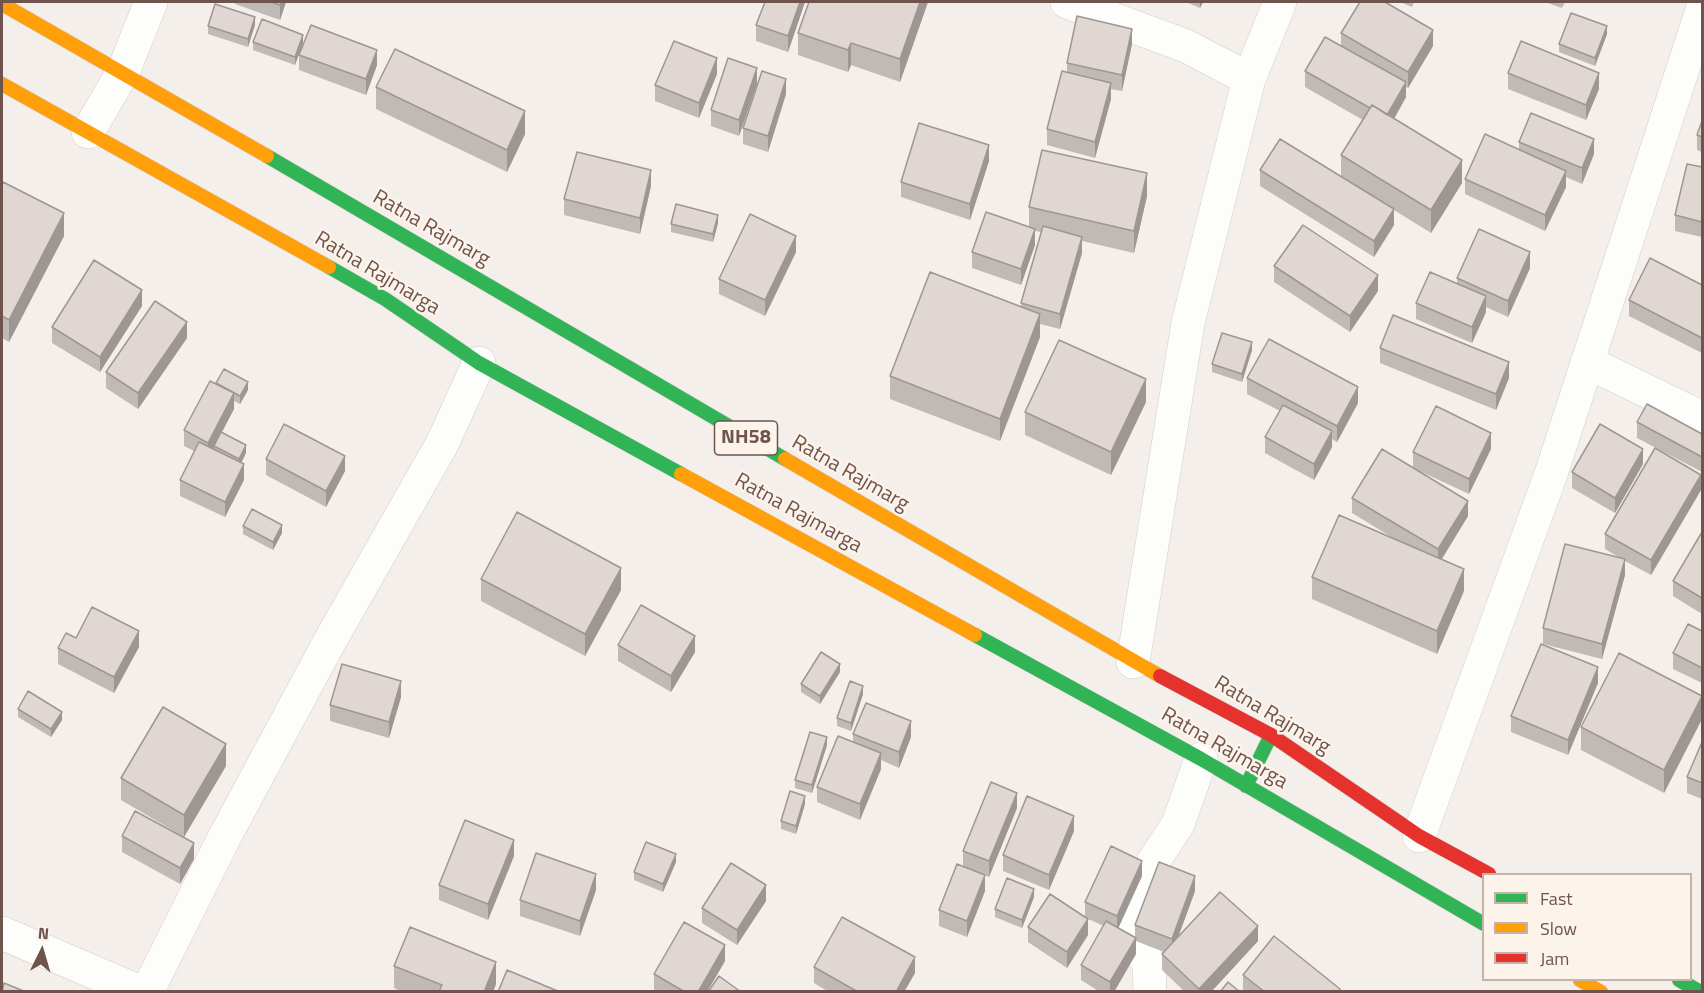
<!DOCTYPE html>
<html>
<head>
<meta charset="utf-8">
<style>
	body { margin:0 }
	#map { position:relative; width:1704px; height:993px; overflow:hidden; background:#f4efea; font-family:"Titillium Web",sans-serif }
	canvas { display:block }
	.frame { position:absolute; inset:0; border:3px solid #6e544d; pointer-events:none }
	.legend { position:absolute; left:1482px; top:873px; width:210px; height:108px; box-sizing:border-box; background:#fcf3ea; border:2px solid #c3b3ab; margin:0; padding:8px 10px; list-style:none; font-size:18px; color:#6e544d }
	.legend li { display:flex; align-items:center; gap:12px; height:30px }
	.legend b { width:30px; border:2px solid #c3b3ab }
	.north { position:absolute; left:12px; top:921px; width:60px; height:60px; -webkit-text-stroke:4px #fcf3ea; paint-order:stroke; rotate:5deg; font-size:16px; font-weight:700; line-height:24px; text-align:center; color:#6e544d }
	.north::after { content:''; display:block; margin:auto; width:21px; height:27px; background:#6e544d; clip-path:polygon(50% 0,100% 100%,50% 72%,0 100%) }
</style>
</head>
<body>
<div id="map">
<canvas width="1704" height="993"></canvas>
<div class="frame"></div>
<ul class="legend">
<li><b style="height:8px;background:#30b455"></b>Fast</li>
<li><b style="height:8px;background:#ff9f0a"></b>Slow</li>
<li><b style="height:8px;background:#e5322d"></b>Jam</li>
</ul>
<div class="north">N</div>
</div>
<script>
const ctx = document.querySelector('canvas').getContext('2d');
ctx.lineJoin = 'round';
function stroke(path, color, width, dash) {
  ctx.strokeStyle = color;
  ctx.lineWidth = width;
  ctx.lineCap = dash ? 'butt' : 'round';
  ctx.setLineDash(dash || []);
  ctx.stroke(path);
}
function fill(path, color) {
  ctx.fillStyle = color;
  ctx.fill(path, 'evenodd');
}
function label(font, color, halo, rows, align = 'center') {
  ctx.font = font + ' "Titillium Web",sans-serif';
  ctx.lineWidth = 5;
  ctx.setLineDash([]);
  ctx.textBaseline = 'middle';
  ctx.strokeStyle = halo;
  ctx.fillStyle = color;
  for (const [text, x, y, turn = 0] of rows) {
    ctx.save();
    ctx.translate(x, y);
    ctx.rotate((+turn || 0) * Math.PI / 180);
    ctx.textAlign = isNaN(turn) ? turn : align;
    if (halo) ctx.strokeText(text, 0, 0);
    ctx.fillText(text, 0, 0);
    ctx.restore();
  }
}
const street = new Path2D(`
	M1067 2 1186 46 1249 79
	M88 132 123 72 151 2
	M1587 362 1702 418
	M1133 662 1188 323 1249 79 1280 2
	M1419 836 1551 474 1702 10
	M2 933 140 992
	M147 992 224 838 331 639 442 444 479 363
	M1150 992 1149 963 1130 939 1153 862 1178 824 1201 759`);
const fast = new Path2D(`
	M267 156 785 459
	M329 267 385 299 479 363 681 474
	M975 635 1201 759 1484 924
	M1246 786 1271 735
	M1679 980 1701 992`);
const slow = new Path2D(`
	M2 4 267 156
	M2 84 329 267
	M785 459 1160 676
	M681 474 975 635
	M1580 980 1601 992`);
const jam = new Path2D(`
	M1160 676 1271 735 1419 836 1489 874`);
const wall = new Path2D(`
	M235 2H286L280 20 235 4Z
	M805 2 788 52 756 41V25Z
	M809 2H928L900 82 851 65 848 72 798 55V33Z
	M1186 2H1203L1200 8Z
	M1400 2H1414L1412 7Z
	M1545 2H1565L1562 8Z
	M255 25 248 47 208 34V26Z
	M1341 33 1433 46 1408 88 1406 87V97L1394 119 1462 183 1431 233 1394 210V225L1374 257 1260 186V170L1341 177V155L1363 120 1305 87V71L1341 46Z
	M1607 34 1595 66 1559 52V44Z
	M253 42 303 43 295 65 253 50Z
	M1132 44 1122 91 1111 89V99L1095 158 1047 145V129L1067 72V63Z
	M299 55 377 65 366 95 299 70Z
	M1508 73 1599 89 1586 120 1508 89Z
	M717 74 699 118 655 101V85Z
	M757 84 739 136 711 126V110Z
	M376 87 525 134 507 172 376 109Z
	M786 94 768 152 743 144V128Z
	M1702 121V152L1697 150V135Z
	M1519 142 1594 154 1582 184 1566 177V187L1545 231 1465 194V179L1519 150Z
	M989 161 970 220 901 197V182Z
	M1702 167V237L1675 231V215Z
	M2 185 64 236 9 342 2 338Z
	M651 186 640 234 564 215V199Z
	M1147 196 1134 253 1082 241V253L1060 329 1040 324V337L1000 441 890 399V376L1021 307V303L1041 232 1035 231V245L1021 285 972 268V252L1029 227V207Z
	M718 223 713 242 671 232V224Z
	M796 252 765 316 719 294V279Z
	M1274 266 1378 291 1350 332 1274 282Z
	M1530 268 1508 317 1486 307V312L1472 343 1416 319V303L1457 284V278Z
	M1702 285V353L1629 316V300Z
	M142 306 100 372 52 343V327Z
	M187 338 138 409 106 388V372Z
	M1380 348 1509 378 1496 410 1380 363Z
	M1252 350 1242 382 1212 372V364Z
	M1247 378 1358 403 1337 442 1332 439V447L1314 480 1265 453V437L1280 411 1247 394Z
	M216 383 248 390 240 404 234 401V409L221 432 246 453 241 463 244 480 225 517 180 496V480L194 451 184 446V430Z
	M1146 402 1111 475 1025 435V412Z
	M1637 422 1702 434V472L1637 438Z
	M1491 449 1469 494 1413 468V452Z
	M266 459 345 471 326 507 266 475Z
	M1643 464 1615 513 1572 488V472Z
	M1701 490 1651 575 1625 561V575L1602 659 1543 644V628L1620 558 1605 549V534Z
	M1352 498 1468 516 1442 559 1464 591 1437 654 1312 599V577L1393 538 1352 513Z
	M243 526 282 533 273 550 243 534Z
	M1702 532V614L1673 596V581Z
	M481 579 621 590 585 656 481 601Z
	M1702 631V683L1673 669V653Z
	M76 638 139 647 114 693 58 664V648Z
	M618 645 695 652 671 692 618 661Z
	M840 672 820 704 801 692V684Z
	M1598 683 1568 755 1511 732V716Z
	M863 694 851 731 837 726V718Z
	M401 697 389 738 330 721V705Z
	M18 709 62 720 51 737 18 717Z
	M1702 719 1664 793 1581 750V727Z
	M853 734 911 737 899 768 881 760V769L860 820 817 802V787L853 742Z
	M1702 742V799L1687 793V777Z
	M827 745 812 793 795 788V780Z
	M226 766 184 837 121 800V778Z
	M805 804 796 834 781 829V821Z
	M1017 808 989 877 963 866V851Z
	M1074 831 1049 890 1003 871V855Z
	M122 836 194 859 180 884 122 852Z
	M514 856 488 920 439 900V885Z
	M676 862 663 892 634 880V872Z
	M1142 876 1118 928 1135 938V925L1195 891 1178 937 1258 941 1211 992H1185L1162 970V954L1164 952 1136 941V954L1114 992H1100L1081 980V965L1104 926 1086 918 1088 935 1067 968 1028 942V927L1085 917V902Z
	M596 890 580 936 520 916V900Z
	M985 891 967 937 939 926V910Z
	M1034 897 1022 928 995 917V909Z
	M766 901 737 945 702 923V908Z
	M725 961 707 992H658L654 989V974Z
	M394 966 496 984 493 992H402L394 988Z
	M814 967 915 973 904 992H829L814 983Z
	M1243 975 1340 992H1245L1243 990Z`);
const shadedWall = new Path2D(`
	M281 2H286L280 20V5Z
	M800 2H805L788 52V36Z
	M920 2H928L900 82V59Z
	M1200 2H1203L1200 8Z
	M255 17V25L248 47V39Z
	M1607 26V34L1595 66V58Z
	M1132 29V44L1122 91V75Z
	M1433 30V46L1408 88V72Z
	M303 35V43L295 65V57Z
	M851 43V65L848 72V50Z
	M377 50V65L366 95V79Z
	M717 58V74L699 118V103Z
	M757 68V84L739 136V120Z
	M1599 73V89L1586 120V105Z
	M786 79V94L768 152V136Z
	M1406 82V97L1386 133V117Z
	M1111 83V99L1095 158V142Z
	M525 111V134L507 172V150Z
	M1594 139V154L1582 184V168Z
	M989 145V161L970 220V204Z
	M1462 160V183L1431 233V210Z
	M651 170V186L640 234V218Z
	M1566 171V187L1545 231V215Z
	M1147 173V196L1134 253V231Z
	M1394 209V225L1374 257V241Z
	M64 213V236L9 342V320Z
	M718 215V223L713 242V234Z
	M1035 229V245L1021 285V269Z
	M796 236V252L765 316V300Z
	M1082 237V253L1060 329V314Z
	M1530 252V268L1508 317V301Z
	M1378 275V291L1350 332V316Z
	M142 290V306L100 372V357Z
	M1486 296V312L1472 343V327Z
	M1040 314V337L1000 441V419Z
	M187 322V338L138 409V393Z
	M1252 342V350L1242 382V374Z
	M1509 362V378L1496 410V394Z
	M1146 379V402L1111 475V452Z
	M248 382V390L240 404V396Z
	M1358 387V403L1337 442V426Z
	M234 393V409L208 459V443Z
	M1332 431V447L1314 480V464Z
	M1491 433V449L1469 494V479Z
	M246 445V453L239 467V459Z
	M1643 449V464L1615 513V498Z
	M345 456V471L326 507V491Z
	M244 464V480L225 517V502Z
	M1701 475V490L1651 575V560Z
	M1468 501V516L1438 565V549Z
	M282 525V533L273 550V542Z
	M1625 559V575L1602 659V644Z
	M621 568V590L585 656V634Z
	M1464 569V591L1437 654V631Z
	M139 631V647L114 693V677Z
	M695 636V652L671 692V676Z
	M840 664V672L820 704V696Z
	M1598 667V683L1568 755V740Z
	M401 681V697L389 738V722Z
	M863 686V694L851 731V723Z
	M1702 696V719L1664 793V770Z
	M62 712V720L51 737V729Z
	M911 721V737L899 768V752Z
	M827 737V745L812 793V785Z
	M226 744V766L184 837V815Z
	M881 753V769L860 820V804Z
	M1017 793V808L989 877V861Z
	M805 796V804L796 834V826Z
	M1074 816V831L1049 890V875Z
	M514 840V856L488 920V904Z
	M194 843V859L180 884V868Z
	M676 854V862L663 892V884Z
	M1142 861V876L1117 931V916Z
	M596 874V890L580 936V921Z
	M985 875V891L967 937V921Z
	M1195 876V891L1172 954V939Z
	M766 885V901L737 945V930Z
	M1034 889V897L1022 928V920Z
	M1088 919V935L1067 968V952Z
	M1258 926V941L1211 992H1199V989Z
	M1136 938V954L1114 992H1110V982Z
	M725 945V961L707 992H698Z
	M915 957V973L904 992H896Z
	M496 962V984L493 992H484Z`);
const building = new Path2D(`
	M271 2H281L280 5Z
	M765 2H800L788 36 756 25Z
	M809 2H920L900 59 851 43 848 50 798 33Z
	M1360 2H1385L1433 30 1408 72 1341 33Z
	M215 4 255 17 248 39 208 26Z
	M1571 13 1607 26 1595 58 1559 44Z
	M1077 16 1132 29 1122 75 1067 63Z
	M262 19 303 35 295 57 253 42Z
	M311 25 377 50 366 79 299 55Z
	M1325 37 1406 82 1387 115 1372 105 1370 108 1305 71Z
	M674 41 717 58 699 103 655 85Z
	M1521 41 1599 73 1586 105 1508 73Z
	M395 49 525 111 507 150 376 87Z
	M728 58 757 68 739 120 711 110Z
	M762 71 786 79 768 136 743 128Z
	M1062 71 1111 83 1095 142 1047 129Z
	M1372 105 1462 160 1431 210 1341 155Z
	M1531 113 1594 139 1582 168 1519 142Z
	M1702 121V137L1697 135Z
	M919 123 989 145 970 204 901 182Z
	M1485 134 1566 171 1545 215 1465 179Z
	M1280 139 1394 209 1374 241 1260 170Z
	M1042 150 1147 173 1134 231 1029 207Z
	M577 152 651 170 640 218 564 199Z
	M1687 164 1702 167V222L1675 215Z
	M3 182 64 213 9 320 2 316V185Z
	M676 204 718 215 713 234 671 224Z
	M986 212 1035 229 1021 269 972 252Z
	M750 214 796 236 765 300 719 279Z
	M1303 225 1378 275 1350 316 1274 266Z
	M1043 226 1082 237 1060 314 1021 303Z
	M1479 229 1530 252 1508 301 1457 278Z
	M1650 258 1702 285V338L1629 300Z
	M94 260 142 290 100 357 52 327Z
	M930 272 1040 314 1000 419 890 376Z
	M1430 272 1486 296 1472 327 1416 303Z
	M155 301 187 322 138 393 106 372Z
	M1393 315 1509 362 1496 394 1380 348Z
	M1222 333 1252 342 1242 374 1212 364Z
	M1269 339 1358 387 1337 426 1247 378Z
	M1059 340 1146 379 1111 452 1025 412Z
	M224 369 248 382 240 396 216 383Z
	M210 381 234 393 208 443 184 430Z
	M1647 404 1702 434V457L1637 422Z
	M1283 405 1332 431 1314 464 1265 437Z
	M1436 406 1491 433 1469 479 1413 452Z
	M284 424 345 456 326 491 266 459Z
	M1600 424 1643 449 1615 498 1572 472Z
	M221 432 246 445 239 459 214 446Z
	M199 442 244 464 225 502 180 480Z
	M1655 448 1701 475 1651 560 1605 534Z
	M1382 449 1468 501 1438 549 1352 498Z
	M252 509 282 525 273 542 243 526Z
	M517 512 621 568 585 634 481 579Z
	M1339 515 1464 569 1437 631 1312 577Z
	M1702 532V598L1673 581Z
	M1565 544 1625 559 1602 644 1543 628Z
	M641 605 695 636 671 676 618 645Z
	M92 607 139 631 114 677 58 648 66 633 76 638Z
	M1688 624 1702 631V668L1673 653Z
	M1541 644 1598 667 1568 740 1511 716Z
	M821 652 840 664 820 696 801 684Z
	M1619 653 1702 696 1664 770 1581 727Z
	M342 664 401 681 389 722 330 705Z
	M850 681 863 686 851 723 837 718Z
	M28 691 62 712 51 729 18 709Z
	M866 703 911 721 899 752 853 734Z
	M163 707 226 744 184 815 121 778Z
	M810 732 827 737 812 785 795 780Z
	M838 736 881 753 860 804 817 787Z
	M1702 742V783L1687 777Z
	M991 782 1017 793 989 861 963 851Z
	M790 791 805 796 796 826 781 821Z
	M1027 796 1074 816 1049 875 1003 855Z
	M135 811 194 843 180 868 122 836Z
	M465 820 514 840 488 904 439 885Z
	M646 842 676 854 663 884 634 872Z
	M1111 846 1142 861 1117 916 1085 902Z
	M536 853 596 874 580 921 520 900Z
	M1159 862 1195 876 1172 939 1135 925Z
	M731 863 766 885 737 930 702 908Z
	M957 864 985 875 967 921 939 910Z
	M1007 878 1034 889 1022 920 995 909Z
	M1220 892 1258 926 1199 989 1162 954Z
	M1050 894 1088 919 1067 952 1028 927Z
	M842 917 915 957 896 992H858L814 967Z
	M1106 921 1136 938 1110 982 1081 965Z
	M684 922 725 945 698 992H685L654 974Z
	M410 927 496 962 484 992H439L442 985 394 966Z
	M1274 936 1340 989 1338 992H1265L1243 975Z
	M507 970 560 992H498Z
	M719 976 741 992H708Z
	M1228 982 1240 992H1220Z
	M4 983 26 992H2Z`);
const shields = [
	[746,438,63]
];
const shieldNames = [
	["NH58",746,438]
];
const streetNames = [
	["Ratna Rajmarg",431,229,30],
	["Ratna Rajmarga",377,274,31],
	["Ratna Rajmarg",850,474,30],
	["Ratna Rajmarga",798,514,29],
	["Ratna Rajmarg",1272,716,31],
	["Ratna Rajmarga",1224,749,30]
];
stroke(street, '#d3ccc8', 34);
stroke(fast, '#d3cac6', 15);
stroke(slow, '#d3cac6', 15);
stroke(jam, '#d3cac6', 15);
stroke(street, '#fdfdfc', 33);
stroke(fast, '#30b455', 14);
stroke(slow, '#ff9f0a', 14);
stroke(jam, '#e5322d', 14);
fill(wall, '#c1b9b5');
fill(shadedWall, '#9d9693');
fill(building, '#e0d7d2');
stroke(building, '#9d9693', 1.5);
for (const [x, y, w] of shields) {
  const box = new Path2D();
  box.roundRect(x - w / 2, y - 17, w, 34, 4.5);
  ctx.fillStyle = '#fcf3ea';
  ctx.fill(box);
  stroke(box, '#6e544d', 1.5);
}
label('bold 20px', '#6e544d', null, shieldNames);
label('21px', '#6e544d', '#fcf3ea', streetNames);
</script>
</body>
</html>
